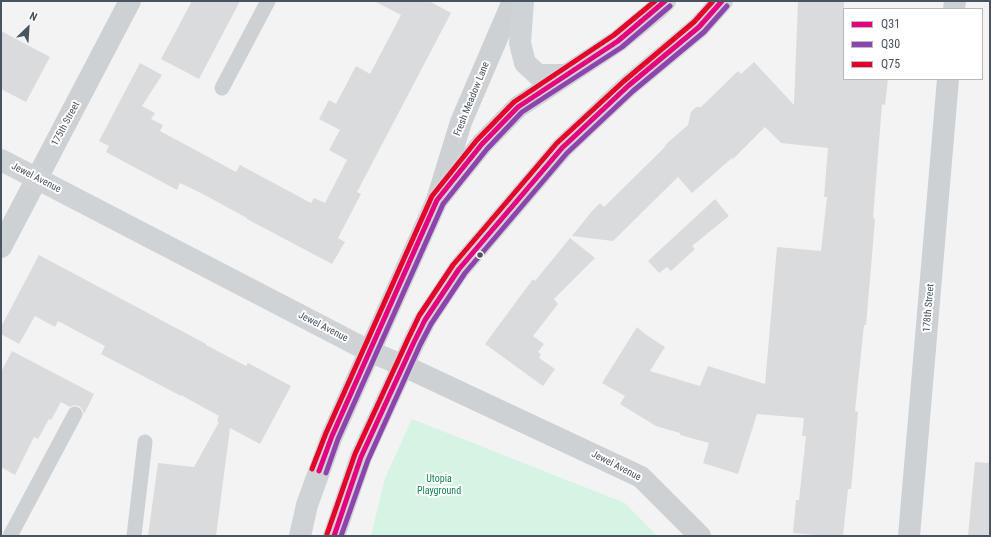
<!DOCTYPE html>
<html>
<head>
<meta charset="utf-8">
<style>
	body { margin:0 }
	#map { position:relative; width:991px; height:537px; overflow:hidden; background:#f3f3f3; font-family:"Roboto Condensed",sans-serif }
	canvas { display:block }
	.frame { position:absolute; inset:0; border:2px solid #485461; pointer-events:none }
	.legend { position:absolute; left:843px; top:8px; width:140px; height:72px; box-sizing:border-box; background:#fff; border:1px solid #b6bbc0; margin:0; padding:5px 7px; list-style:none; font-size:12px; color:#485461 }
	.legend li { display:flex; align-items:center; gap:8px; height:20px }
	.legend b { width:20px; border:1px solid #b6bbc0 }
	.north { position:absolute; left:8px; top:8px; width:40px; height:40px; -webkit-text-stroke:3px #fff; paint-order:stroke; rotate:25deg; font-size:11px; font-weight:700; line-height:16px; text-align:center; color:#485461 }
	.north::after { content:''; display:block; margin:auto; width:14px; height:18px; background:#485461; clip-path:polygon(50% 0,100% 100%,50% 72%,0 100%) }
</style>
</head>
<body>
<div id="map">
<canvas width="991" height="537"></canvas>
<div class="frame"></div>
<ul class="legend">
<li><b style="height:5px;background:#e5007d"></b>Q31</li>
<li><b style="height:5px;background:#8e44ad"></b>Q30</li>
<li><b style="height:5px;background:#e4002b"></b>Q75</li>
</ul>
<div class="north">N</div>
</div>
<script>
const ctx = document.querySelector('canvas').getContext('2d');
ctx.lineJoin = 'round';
function fill(path, color) {
  ctx.fillStyle = color;
  ctx.fill(path, 'evenodd');
}
function stroke(path, color, width, dash) {
  ctx.strokeStyle = color;
  ctx.lineWidth = width;
  ctx.lineCap = dash ? 'butt' : 'round';
  ctx.setLineDash(dash || []);
  ctx.stroke(path);
}
function label(font, color, halo, rows, align = 'center') {
  ctx.font = font + ' "Roboto Condensed",sans-serif';
  ctx.lineWidth = 4;
  ctx.setLineDash([]);
  ctx.textBaseline = 'middle';
  ctx.strokeStyle = halo;
  ctx.fillStyle = color;
  for (const [text, x, y, turn = 0] of rows) {
    ctx.save();
    ctx.translate(x, y);
    ctx.rotate((+turn || 0) * Math.PI / 180);
    ctx.textAlign = isNaN(turn) ? turn : align;
    if (halo) ctx.strokeText(text, 0, 0);
    ctx.fillText(text, 0, 0);
    ctx.restore();
  }
}
const green = new Path2D(`
	M412 419 625 503 657 536H371L385 478Z`);
const building = new Path2D(`
	M192 1H240L199 79 161 59Z
	M374 1H429L451 13 357 192 361 194 338 238 345 242 332 264 247 219V218L199 192 180 183 177 190 106 152 109 146 99 141 140 63 162 75 142 106 155 113 151 119 163 125 160 131 236 172 240 165 311 203 314 198 325 203 347 160 329 150 340 130 319 119 329 100 336 104 356 66 370 74 401 15Z
	M798 1H844V79H888L885 105 882 104 873 218 875 219 871 267 866 325H864L855 411 858 412 854 458 851 489H848L843 536H827L793 533 796 500H799L806 436H802L804 418 757 414 738 474 703 463 709 443 680 435V433L656 426 620 404 625 396 602 383 637 327 645 334 665 347 650 371 700 386 708 366 765 384 777 247 821 251 827 197H824L828 148 781 143 765 127 733 159 732 158 692 193 678 177 613 241 572 236 592 211 600 203 604 207 666 146 665 145 688 125 691 112 696 107H701L738 71 741 74 754 62 794 105Z
	M1 31 50 57 26 102 1 89Z
	M715 199 729 216 692 246 695 249 671 271 667 267 659 273 648 261Z
	M570 238 595 258 554 299 558 304 533 336 544 344 538 352 541 354 539 358 555 369 543 386 485 344 533 279 535 281Z
	M39 255 206 344V345L246 366 248 363 291 386 260 444 230 428 216 536H148L158 463 194 467 219 422 217 421 219 416 181 395V396L101 354 105 346 58 321 55 327 35 316 19 344 1 334V327Z
	M12 351 94 394 84 414 82 409 79 406 74 405 70 407 61 402 51 420 49 419 38 439 34 437 15 475 1 467V372Z
	M975 462 990 463V536H968Z`);
const lane = new Path2D(`
	M222 88 268 1
	M10 536 75 414
	M134 536 145 442`);
const street = new Path2D(`
	M954 9 955 1
	M437 200 461 122 513 1
	M1 247 130 1
	M404 366 641 477 700 536
	M909 536 948 79`);
const secondary = new Path2D(`
	M523 1 520 43 525 63 538 75H566
	M1 160 369 351 404 366
	M300 536 307 505 332 436 437 200 482 144 518 107 618 41 657 9 665 1
	M334 536 361 457 414 342 425 320 459 269 562 148 628 86 699 27 722 1`);
const bus1 = new Path2D(`
	M319 471 332 436 437 200 482 144 518 107 618 41 665 1
	M334 536 361 457 414 342 425 320 459 269 562 148 628 86 699 27 722 1`);
const bus2 = new Path2D(`
	M326 473 338 439 443 204 487 149 522 112 622 47 670 6
	M341 536 368 460 420 345 431 324 465 273 567 153 633 91 704 32 727 6`);
const bus3 = new Path2D(`
	M312 469 326 433 432 196 477 140 514 102 614 35 655 1
	M327 534 355 454 408 339 419 316 453 265 557 143 624 81 694 22 713 1`);
const markers = [
	[480,255,3.5,"#485461"]
];
const streetNames = [
	["Fresh Meadow Lane",472,99,-68],
	["175th Street",66,124,-62],
	["Jewel Avenue",36,178,27],
	["178th Street",929,308,-85],
	["Jewel Avenue",323,327,27],
	["Jewel Avenue",616,466,27]
];
const parkNames = [
	["Utopia",439,479],
	["Playground",439,491]
];
fill(green, '#d6f4e4');
fill(building, '#dadbdd');
stroke(lane, '#ced1d4', 15);
stroke(street, '#ced1d4', 22);
stroke(secondary, '#d0d3d5', 22);
stroke(bus1, '#e5007d', 5);
stroke(bus2, '#8e44ad', 5);
stroke(bus3, '#e4002b', 5);
for (const [x, y, r, color] of markers) {
  const dot = new Path2D();
  dot.arc(x, y, r, 0, 2 * Math.PI);
  ctx.fillStyle = color;
  ctx.fill(dot);
  stroke(dot, '#fff', 1.5);
}
label('10px', '#485461', '#fff', streetNames);
label('10px', '#108553', '#fff', parkNames);
</script>
</body>
</html>
